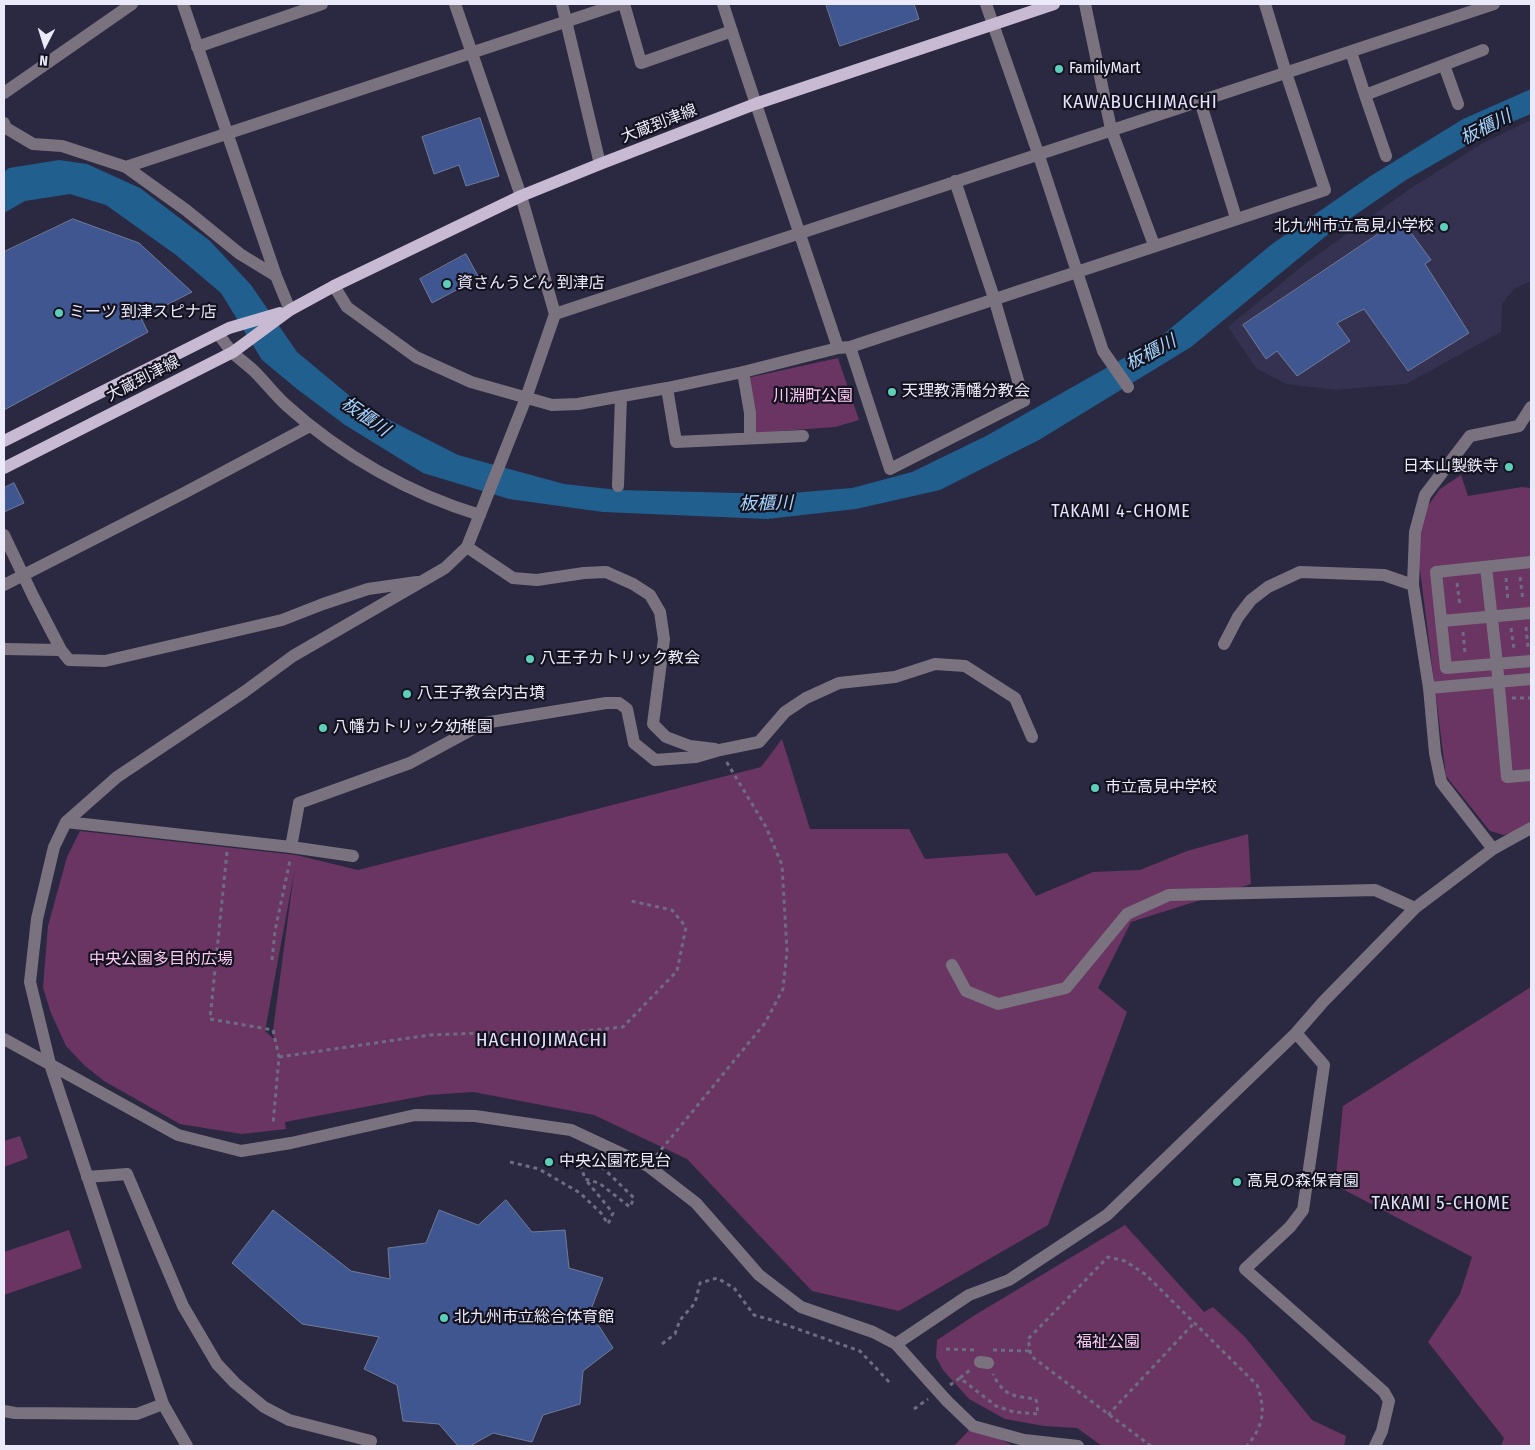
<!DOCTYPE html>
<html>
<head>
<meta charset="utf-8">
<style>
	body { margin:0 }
	#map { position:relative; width:1535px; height:1450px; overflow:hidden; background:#2b2841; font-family:"Fira Sans Condensed",sans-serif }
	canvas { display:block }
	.frame { position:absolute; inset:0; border:5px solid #ebeafb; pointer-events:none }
	.north { position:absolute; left:20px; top:20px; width:50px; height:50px; -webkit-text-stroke:4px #14121e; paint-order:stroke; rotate:185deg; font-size:14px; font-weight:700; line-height:20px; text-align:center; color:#ebeafb }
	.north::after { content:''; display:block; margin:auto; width:18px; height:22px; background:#ebeafb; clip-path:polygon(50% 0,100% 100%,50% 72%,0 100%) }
</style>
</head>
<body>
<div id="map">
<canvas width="1535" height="1450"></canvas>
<div class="frame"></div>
<div class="north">N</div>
</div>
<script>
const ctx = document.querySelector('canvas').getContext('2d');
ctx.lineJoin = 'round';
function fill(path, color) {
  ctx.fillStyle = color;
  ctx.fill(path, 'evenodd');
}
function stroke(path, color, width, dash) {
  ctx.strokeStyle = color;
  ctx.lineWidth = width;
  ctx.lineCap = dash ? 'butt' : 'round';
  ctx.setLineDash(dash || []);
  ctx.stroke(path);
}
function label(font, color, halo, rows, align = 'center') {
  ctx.font = font + ' "Fira Sans Condensed","Noto Sans JP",sans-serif';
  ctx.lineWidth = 4.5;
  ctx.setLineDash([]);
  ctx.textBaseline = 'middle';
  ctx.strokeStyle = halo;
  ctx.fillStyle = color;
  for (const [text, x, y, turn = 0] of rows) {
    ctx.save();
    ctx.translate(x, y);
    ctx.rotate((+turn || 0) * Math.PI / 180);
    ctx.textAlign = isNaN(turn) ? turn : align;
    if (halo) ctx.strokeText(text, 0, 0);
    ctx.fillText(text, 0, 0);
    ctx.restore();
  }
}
const built = new Path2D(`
	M1531 120V281L1514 289 1502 304 1501 332 1406 384 1336 390 1286 384 1256 368 1228 327 1302 266 1411 188 1483 143Z`);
const green = new Path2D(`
	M838 358 859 420 835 427 755 433 747 378Z
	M1461 475 1468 496 1522 487 1531 488V821L1513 832 1504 835 1490 831 1446 776 1419 562 1417 543 1427 507 1440 489Z
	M782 739 810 829H909L925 859 1007 853 1036 896 1093 872 1140 870 1187 851 1248 834 1251 884 1131 922 1098 988 1127 1012 1048 1225 899 1311 812 1291 687 1159 594 1115 473 1092 428 1095 285 1122 286 1129 242 1134 180 1124 104 1081 84 1065 66 1046 51 1013 43 988 48 926 67 857 80 831 296 855 358 870 761 767ZM294 873 273 1030 274 1039 265 1031Z
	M1531 987V1446H1501L1504 1438 1428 1342 1460 1294 1472 1257 1335 1185 1343 1106Z
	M20 1136 28 1158 4 1167V1141Z
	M1125 1225 1204 1312 1213 1307 1245 1337 1312 1420 1346 1436 1344 1446H1102L1077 1428 1044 1426 1005 1419 969 1399 943 1370 936 1357 937 1340 975 1315Z
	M69 1230 82 1268 4 1295V1252Z
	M973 1426 1014 1446H954Z`);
const water = new Path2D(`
	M1531 89V114L1497 128 1406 180 1332 231 1191 347 1039 440 940 490 856 509 767 519 603 512 509 499 423 473 345 425 297 389 262 360 221 293 176 255 106 205 70 194 25 201 4 213V172L9 168 59 160 87 164 140 188 210 241 251 285 297 352 362 406 458 455 564 484 618 490 779 494 852 488 912 472 986 436 1159 338 1272 244 1369 177 1463 119Z`);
const building = new Path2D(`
	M826 4H914L919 19 840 46Z
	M480 118 499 176 466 186 459 165 434 174 422 137Z
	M73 219 139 243 192 292 141 318 148 332 4 410V252Z
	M1401 219 1431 260 1425 264 1469 333 1408 371 1364 309 1337 323 1350 341 1297 376 1277 351 1266 359 1243 325Z
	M466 254 479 278 432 303 420 279Z
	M14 483 24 503 4 512V488Z
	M506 1200 532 1232 565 1230 569 1268 603 1278 590 1312 613 1348 583 1371 580 1404 543 1415 532 1442 493 1433 470 1446H458L439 1424 403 1421 397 1385 364 1369 379 1337 302 1324 232 1263 273 1210 351 1271 390 1279 388 1248 426 1243 439 1210 478 1225Z`);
const path = new Path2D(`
	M1520 577 1523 601
	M1506 578 1508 602
	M1457 583 1460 606
	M1526 627 1528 648
	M1511 628 1514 649
	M1463 632 1465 653
	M1512 698H1531
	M227 852 210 1019 273 1030 279 1057 273 1124
	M272 960 275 931 290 860
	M279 1057 430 1035 506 1032H574L623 1027 677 971 686 927 672 910 631 901
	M656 1156 765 1023 783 989 787 951 782 865 766 827 726 761
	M578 1157 585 1179
	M510 1162 539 1169 580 1193 601 1213 608 1224 613 1213 585 1179 599 1183 630 1207 634 1198 601 1166
	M662 1344 675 1334 680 1320 695 1303 700 1283 717 1278 734 1288 754 1315 775 1321 860 1351 891 1384
	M946 1349 974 1350
	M993 1350 1030 1351
	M960 1378 970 1370
	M950 1385 960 1378 996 1406 1014 1412 1038 1414 1036 1399C1014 1396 1004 1397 993 1374
	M914 1409 928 1399
	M1108 1415 1195 1322
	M1151 1446 1031 1356 1028 1339 1108 1257 1125 1261 1145 1274 1257 1385C1266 1410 1264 1425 1247 1446`);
const minor = new Path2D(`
	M183 4 276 276 290 310
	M562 4 600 164
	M624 4 641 63 732 31
	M723 4C760 119 800 233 838 348
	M986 4 1038 153 1103 351 1128 387
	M1085 4 1111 129 1154 245
	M197 47 322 4
	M1351 52 1365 95
	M1444 65 1458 104
	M4 93 132 4
	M1200 101 1236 218
	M4 123 6 128 33 144 62 146 126 167 186 210 240 254 276 276
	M1386 156 1365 95 1483 50
	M126 167 619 4
	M334 286 347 307 416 357 471 382 552 405 578 404 667 388 743 372 838 348 850 347 1325 190 1286 73 1265 4
	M555 314 1494 4
	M218 334C223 340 227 346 232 352 239 359 248 365 255 372 266 383 275 395 286 405 341 455 410 494 480 515
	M850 347 890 469 1024 401 994 298 955 181
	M743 372 750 413V438
	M667 388 676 442 803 436
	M618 486 621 396
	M4 535 33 596 61 650 69 660 105 661 282 620 323 604 368 589 417 582
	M467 547 513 578 537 580 584 573 606 572 633 584 650 595 660 612 664 639 653 724 666 737 690 746 715 749
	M1531 562 1436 572 1446 668 1531 661
	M1486 567 1497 664 1507 777 1531 775
	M4 585 186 492 310 426
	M1413 585 1415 532 1425 495 1470 436 1519 426 1531 407
	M1442 621 1531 613
	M1224 644 1238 617 1251 600 1268 587 1300 572 1384 575 1413 585 1429 688 1435 753 1441 782 1493 849
	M4 649 61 650
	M1429 688 1531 679
	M66 822 291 847 353 856
	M291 847 299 803 410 763 484 723 606 703H619L627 709 634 743 655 760 696 757 720 750 759 742 785 712 806 698 839 683 895 677 935 664 965 666 1015 698 1032 737
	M952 965 966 991 998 1004 1066 988 1127 914 1169 895 1375 890 1415 908
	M1296 1033 1324 1065 1303 1210 1290 1227 1245 1269 1384 1392 1389 1401 1382 1431 1375 1446
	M4 1039 178 1135 241 1151 291 1143 415 1115 475 1116 571 1130 648 1166 696 1203 759 1275 801 1307 873 1332 896 1344 929 1381
	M87 1177 127 1174 183 1306 217 1364 235 1383 264 1407 289 1420 371 1441
	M896 1344 969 1295 1009 1280 1107 1215 1296 1033 1323 1002 1415 908 1493 849 1531 828
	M980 1362 988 1363
	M947 1401 973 1426 1024 1440 1078 1446
	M4 1411 15 1413 137 1414 163 1404
	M187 1446 163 1404 50 1064 30 982 37 919 54 847 66 822 117 777 244 692 293 656 445 568 467 547 526 398 555 314 521 196 455 4`);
const major = new Path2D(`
	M4 441 229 328 280 313
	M4 468 233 352 290 310 334 286 521 196 600 164 755 104 1054 4`);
const minorBridge = new Path2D(`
	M929 1381 947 1401`);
const markers = [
	[1059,69,5,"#5cceba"],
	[1444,227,5,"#5cceba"],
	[447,284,5,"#5cceba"],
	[59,313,5,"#5cceba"],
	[892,392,5,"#5cceba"],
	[1509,467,5,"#5cceba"],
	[530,659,5,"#5cceba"],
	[407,694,5,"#5cceba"],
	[323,728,5,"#5cceba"],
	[1095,788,5,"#5cceba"],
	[549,1162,5,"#5cceba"],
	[1237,1182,5,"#5cceba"],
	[444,1318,5,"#5cceba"]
];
const poiNames = [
	["FamilyMart",1069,69],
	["北九州市立高見小学校",1434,227,"right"],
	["資さんうどん 到津店",457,284],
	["ミーツ 到津スピナ店",69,313],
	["天理教清幡分教会",902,392],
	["日本山製鉄寺",1499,467,"right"],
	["八王子カトリック教会",540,659],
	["八王子教会内古墳",417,694],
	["八幡カトリック幼稚園",333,728],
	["市立高見中学校",1105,788],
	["中央公園花見台",559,1162],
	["高見の森保育園",1247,1182],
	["北九州市立総合体育館",454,1318]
];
const streetNames = [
	["大蔵到津線",659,124,-21],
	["大蔵到津線",143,379,-27]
];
const parkNames = [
	["川淵町公園",813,397],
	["中央公園多目的広場",161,960],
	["福祉公園",1108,1343]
];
const waterNames = [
	["板櫃川",1486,128,-27],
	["板櫃川",1151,353,-28],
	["板櫃川",365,417,35],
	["板櫃川",766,504,-1]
];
const neighbourhoodNames = [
	["TAKAMI 4-CHOME",1121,512],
	["TAKAMI 5-CHOME",1441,1204]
];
const quarterNames = [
	["KAWABUCHIMACHI",1140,103],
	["HACHIOJIMACHI",542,1041]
];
fill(built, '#353150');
fill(green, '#6a3563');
fill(water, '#205f8e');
fill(building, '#405691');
stroke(building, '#6f7b97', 1);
stroke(path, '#6e6c82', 3, [4, 4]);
stroke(minor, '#7a737f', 12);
stroke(major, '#c8bad3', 12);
stroke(minorBridge, '#7a737f', 12);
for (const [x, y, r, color] of markers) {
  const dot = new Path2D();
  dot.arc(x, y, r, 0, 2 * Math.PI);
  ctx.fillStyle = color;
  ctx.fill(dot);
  stroke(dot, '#14121e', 2);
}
label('16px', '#ebeafb', '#14121e', poiNames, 'left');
label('16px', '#ebeafb', '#14121e', streetNames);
label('16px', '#fcc9f2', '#14121e', parkNames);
label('italic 18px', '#a4d4fe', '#14121e', waterNames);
ctx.letterSpacing = '1px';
label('18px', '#e3e1fb', '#14121e', neighbourhoodNames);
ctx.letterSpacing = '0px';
ctx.letterSpacing = '1px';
label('19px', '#e3e1fb', '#14121e', quarterNames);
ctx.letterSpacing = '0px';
</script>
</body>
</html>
